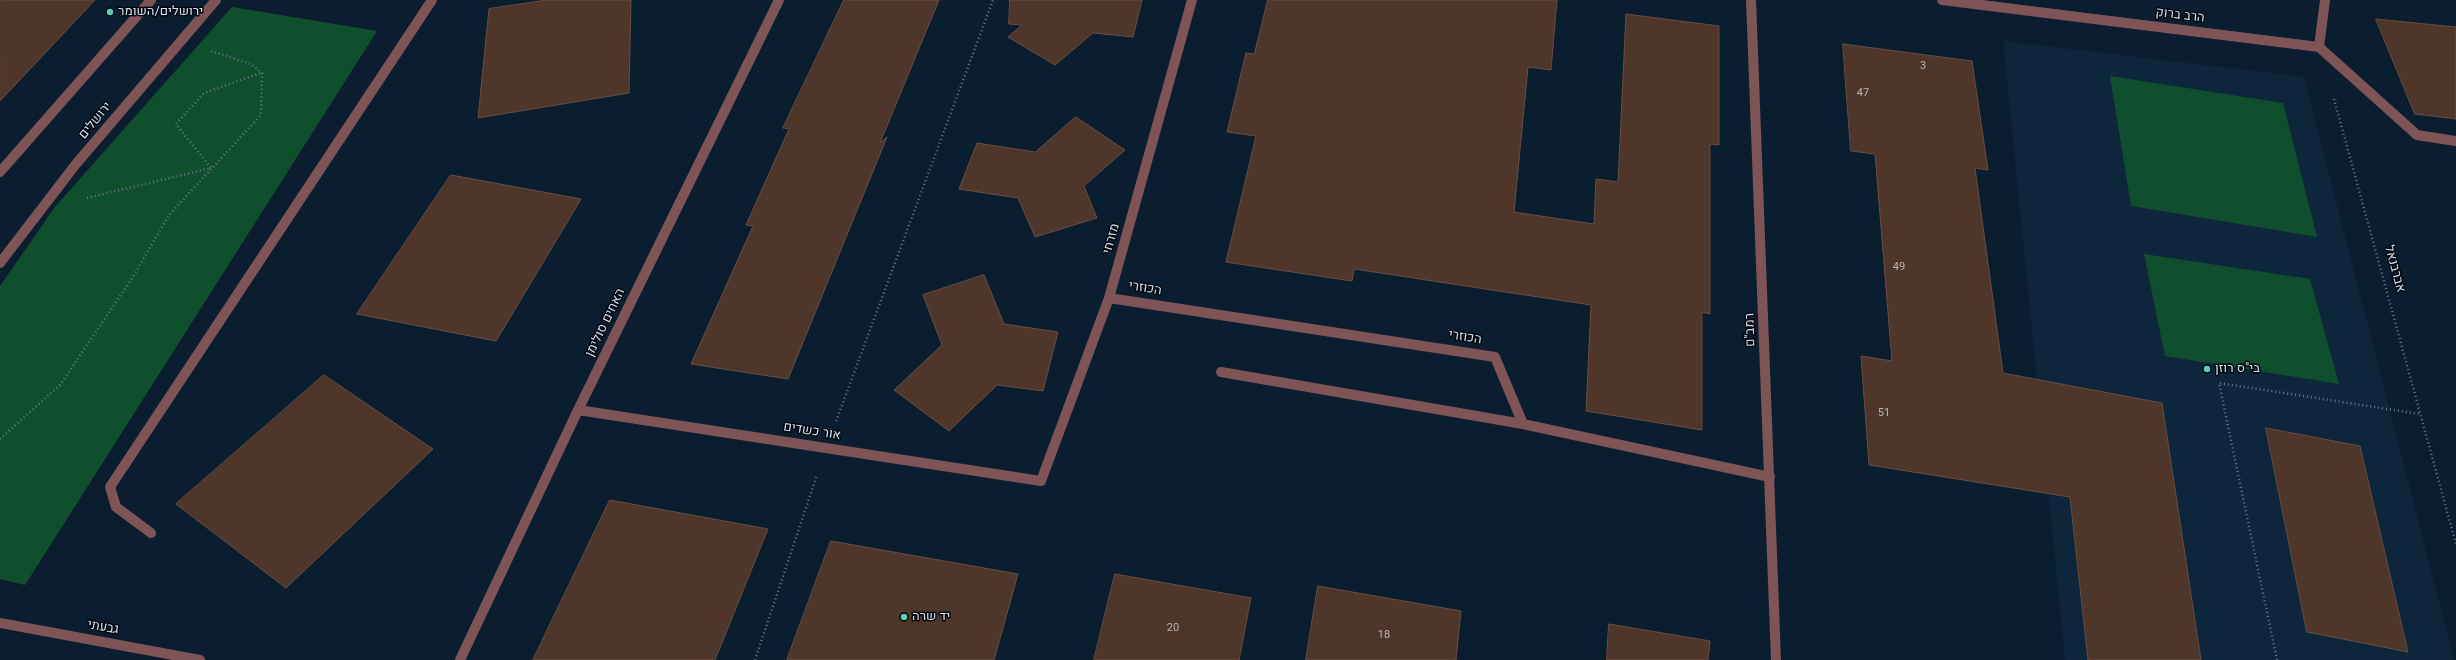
<!DOCTYPE html>
<html>
<head>
<meta charset="utf-8">
<style>
	body { margin:0 }
	canvas { display:block; background:#0b1e2f }
</style>
</head>
<body>
<canvas width="2456" height="660"></canvas>
<script>
const ctx = document.querySelector('canvas').getContext('2d');
ctx.lineJoin = 'round';
function fill(path, color) {
  ctx.fillStyle = color;
  ctx.fill(path, 'evenodd');
}
function stroke(path, color, width, dash) {
  ctx.strokeStyle = color;
  ctx.lineWidth = width;
  ctx.lineCap = dash ? 'butt' : 'round';
  ctx.setLineDash(dash || []);
  ctx.stroke(path);
}
function label(font, color, halo, rows, align = 'center') {
  ctx.font = font + ' Georgia,Heebo,serif';
  ctx.lineWidth = 3;
  ctx.setLineDash([]);
  ctx.textBaseline = 'middle';
  ctx.strokeStyle = halo;
  ctx.fillStyle = color;
  for (const [text, x, y, turn = 0] of rows) {
    ctx.save();
    ctx.translate(x, y);
    ctx.rotate((+turn || 0) * Math.PI / 180);
    ctx.textAlign = isNaN(turn) ? turn : align;
    if (halo) ctx.strokeText(text, 0, 0);
    ctx.fillText(text, 0, 0);
    ctx.restore();
  }
}
const built = new Path2D(`
	M2003 41 2304 77 2454 660H2065Z`);
const green = new Path2D(`
	M232 7 377 31 25 585 0 579V286L55 207Z
	M2110 76 2283 103 2317 237 2131 206Z
	M2144 254 2310 279 2339 384 2165 356Z`);
const building = new Path2D(`
	M0 0H95L0 101Z
	M547 0H631L629 93 478 118 489 9Z
	M844 0H939L880 143 887 137 788 379 691 364 753 226 746 225 789 129 783 128Z
	M1010 0H1142L1133 37 1093 33 1055 65 1008 37 1022 25 1009 24Z
	M1268 0H1557L1551 70 1528 67 1514 212 1594 224 1596 179 1618 182 1626 14 1719 26V145L1710 144V314L1702 312V430L1586 411 1591 305 1354 269 1352 281 1226 262 1256 136 1227 132 1246 53 1254 54Z
	M2376 19 2456 27V119L2415 114Z
	M1843 44 1972 61 1988 170 1975 168 2003 373 2162 403 2201 660H2088L2070 497 1869 465 1861 356 1892 361 1875 154 1851 151Z
	M1076 117 1125 150 1084 186 1097 218 1035 237 1018 198 959 189 977 143 1035 152Z
	M451 175 581 199 496 341 357 314Z
	M984 275 1004 324 1058 332 1043 391 997 385 949 431 894 390 942 345 923 295Z
	M324 375 433 449 286 588 176 504Z
	M2266 428 2360 446 2408 652 2307 632Z
	M610 500 768 529 715 660H533Z
	M831 541 1018 574 994 660H787Z
	M1115 574 1251 598 1239 660H1094Z
	M1318 586 1461 611 1456 660H1306Z
	M1609 624 1710 641 1708 660H1607Z`);
const path = new Path2D(`
	M2334 99 2456 544
	M87 198 211 168 176 124 204 93 261 73
	M836 421 993 0
	M0 439 60 385 131 280 169 215 261 115 262 73 251 64 211 51
	M755 660 817 475
	M2277 660 2219 383 2420 414`);
const service = new Path2D(`
	M2319 47 2417 135 2456 141
	M1221 372 1523 424
	M151 533 116 507 110 487 432 0`);
const minor = new Path2D(`
	M1751 0 1776 660
	M1942 0 2319 47 2325 0
	M1109 298 1495 357 1523 424 1770 477
	M578 410 1041 481 1109 298 1192 0
	M460 660 578 410 779 0`);
const tertiary = new Path2D(`
	M0 172 151 0
	M0 263 76 164 216 0
	M0 623 200 660`);
const markers = [
	[110,12,4,"#5bcebc"],
	[2207,369,4,"#5bcebc"],
	[904,617,4,"#5bcebc"]
];
const numberNames = [
	["3",1923,67],
	["47",1863,94],
	["49",1899,268],
	["51",1884,414],
	["20",1173,629],
	["18",1384,636]
];
const poiNames = [
	["ירושלים/השומר",118,12],
	["בי\"ס רוזן",2215,369],
	["יד שרה",912,617]
];
const streetNames = [
	["הרב ברוק",2180,16,7],
	["ירושלים",96,121,-50],
	["מזרחי",1112,239,-74],
	["אברבנאל",2394,269,75],
	["הכוזרי",1145,289,9],
	["האחים סולימן",606,323,-64],
	["רמב\"ם",1751,330,-92],
	["הכוזרי",1465,338,9],
	["אור כשדים",812,432,9],
	["גבעתי",103,628,10]
];
fill(built, '#0d263c');
fill(green, '#104f2e');
fill(building, '#4f362a');
stroke(building, '#684d41', 1);
stroke(path, '#677786', 2.5, [1, 3]);
stroke(service, '#7f5457', 10);
stroke(minor, '#7f5457', 10);
stroke(tertiary, '#7f5457', 10);
for (const [x, y, r, color] of markers) {
  const dot = new Path2D();
  dot.arc(x, y, r, 0, 2 * Math.PI);
  ctx.fillStyle = color;
  ctx.fill(dot);
  stroke(dot, '#02070f', 1.5);
}
label('11px', '#b4b6bc', null, numberNames);
label('13px', '#d5e1ed', '#02070f', poiNames, 'left');
label('13px', '#d5e1ed', '#02070f', streetNames);
</script>
</body>
</html>
